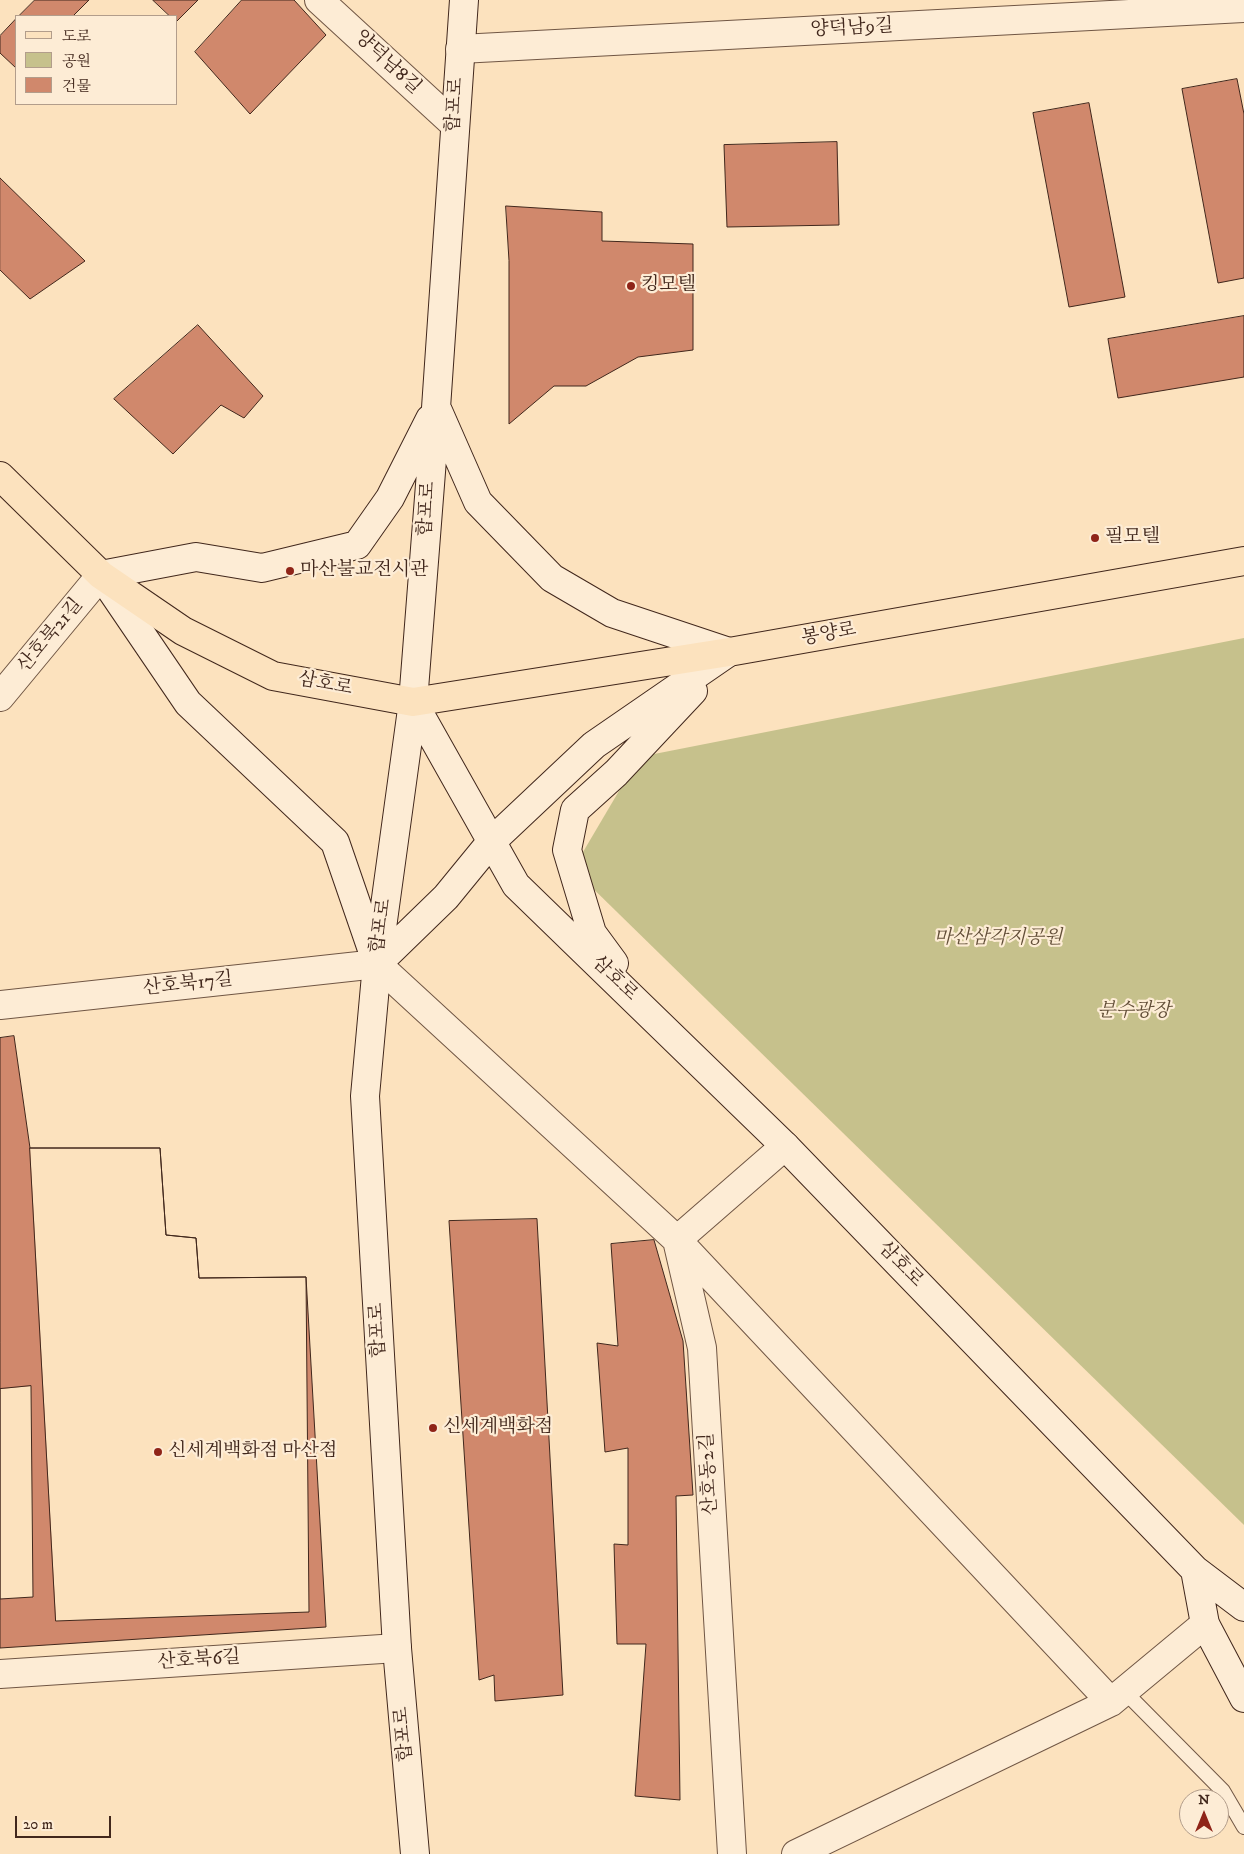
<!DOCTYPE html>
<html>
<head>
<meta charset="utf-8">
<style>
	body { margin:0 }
	#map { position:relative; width:1244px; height:1854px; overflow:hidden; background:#fce2be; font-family:"IM FELL DW Pica","Noto Serif KR",serif }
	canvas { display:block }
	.legend { position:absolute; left:15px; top:15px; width:162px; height:90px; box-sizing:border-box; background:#fdecd5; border:1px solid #b29d8b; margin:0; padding:6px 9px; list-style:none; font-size:15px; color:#41271c }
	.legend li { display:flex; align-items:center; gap:10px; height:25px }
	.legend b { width:25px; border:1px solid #b29d8b }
	.north { position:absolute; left:1179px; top:1789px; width:50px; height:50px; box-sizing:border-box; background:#fdecd5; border:1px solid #b29d8b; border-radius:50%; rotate:0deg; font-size:14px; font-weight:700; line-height:20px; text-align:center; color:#41271c }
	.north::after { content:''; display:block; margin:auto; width:18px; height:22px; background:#8f2418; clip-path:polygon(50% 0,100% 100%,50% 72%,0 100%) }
	.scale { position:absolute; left:15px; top:1816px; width:96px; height:22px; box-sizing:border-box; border:2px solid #41271c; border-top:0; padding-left:6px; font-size:15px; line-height:18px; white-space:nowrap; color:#41271c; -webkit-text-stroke:4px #fdecd5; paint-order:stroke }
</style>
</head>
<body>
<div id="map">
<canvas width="1244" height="1854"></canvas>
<ul class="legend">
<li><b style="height:6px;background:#fce2be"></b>도로</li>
<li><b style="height:14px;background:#c6c18c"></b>공원</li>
<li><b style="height:14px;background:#d0886c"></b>건물</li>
</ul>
<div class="north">N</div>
<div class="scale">20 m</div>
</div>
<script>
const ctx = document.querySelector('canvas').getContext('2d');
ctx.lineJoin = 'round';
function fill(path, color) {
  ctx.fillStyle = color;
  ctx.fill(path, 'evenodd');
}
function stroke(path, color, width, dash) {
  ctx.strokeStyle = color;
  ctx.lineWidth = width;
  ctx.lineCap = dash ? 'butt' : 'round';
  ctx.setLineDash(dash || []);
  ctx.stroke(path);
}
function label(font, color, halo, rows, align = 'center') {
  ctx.font = font + ' "IM FELL DW Pica","Noto Serif KR",serif';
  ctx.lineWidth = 4.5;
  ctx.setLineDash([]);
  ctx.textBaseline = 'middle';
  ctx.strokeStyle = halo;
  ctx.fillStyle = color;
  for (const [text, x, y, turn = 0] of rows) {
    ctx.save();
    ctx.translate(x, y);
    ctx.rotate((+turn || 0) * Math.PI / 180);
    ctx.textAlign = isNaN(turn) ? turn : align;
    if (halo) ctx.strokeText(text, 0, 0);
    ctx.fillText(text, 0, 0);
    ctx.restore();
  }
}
const green = new Path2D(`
	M1244 638V1525L573 869 639 757Z`);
const building = new Path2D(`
	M35 0H89L73 16H19Z
	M153 0H198L176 22V16H170Z
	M242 0H294L326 35 250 114 195 52Z
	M16 19V68L0 53V36Z
	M1237 79 1244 114V278L1218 283 1182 89Z
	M1089 103 1125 297 1069 307 1033 113Z
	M837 142 839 225 727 227 724 145Z
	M0 178 85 261 30 299 0 270Z
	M506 206 602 212V241L693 244V350L638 357 586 386H554L509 424V261Z
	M1244 316V377L1118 398 1108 339Z
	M198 325 263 396 244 418 221 405 173 454 114 399Z
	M14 1036 30 1148H160L166 1235 196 1238 199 1278 306 1277 326 1627 0 1648V1038Z
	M30 1148H160L166 1235 196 1238 199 1278 306 1277 309 1612 56 1621Z
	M537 1219 563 1695 495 1701 494 1675 479 1680 449 1221Z
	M654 1240 683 1341 693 1495 676 1496 680 1800 635 1796 646 1644H617L614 1544 628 1545V1448L605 1452 597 1343 618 1346 611 1244Z
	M31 1386 33 1597 0 1599V1389Z`);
const lane = new Path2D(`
	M1124 1691 1223 1791 1244 1827`);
const street = new Path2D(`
	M319 0 455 125
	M460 49 1244 8
	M0 697 101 575
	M0 1005 377 964 677 1240 1111 1702
	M0 1674 397 1648
	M732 1854 702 1348 677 1240 785 1146
	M796 1854 1111 1702 1205 1624`);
const secondary = new Path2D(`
	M438 411 478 502 552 578 612 613 729 652
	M430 419 390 498 357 545 262 568 196 557 101 575 188 703 335 842 377 964 446 897 491 842 594 745 729 652
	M413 702 516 885 785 1146 1195 1570 1244 1607
	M614 963 592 933 567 850 575 810 616 773 693 691
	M1195 1570 1205 1624 1244 1698
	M415 1854 397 1648 365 1096 377 964 413 702 436 408 464 0`);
const primary = new Path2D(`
	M0 476 101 575 183 631 273 676 413 702 729 652 1244 561`);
const markers = [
	[631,286,5,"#8f2418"],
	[1095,538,5,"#8f2418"],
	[290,571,5,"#8f2418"],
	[433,1428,5,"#8f2418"],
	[158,1452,5,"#8f2418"]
];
const streetNames = [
	["양덕남9길",852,29,-3],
	["양덕남8길",387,63,43],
	["합포로",456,105,-86],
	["합포로",428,509,-86],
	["봉양로",829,635,-10],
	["산호북21길",51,636,-50],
	["삼호로",325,685,11],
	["합포로",382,926,-82],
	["삼호로",614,979,44],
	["산호북17길",188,985,-6],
	["삼호로",900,1265,46],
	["합포로",379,1330,-93],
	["산호동2길",710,1474,-93],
	["산호북6길",199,1661,-4],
	["합포로",405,1734,-95]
];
const poiNames = [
	["킹모텔",641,286],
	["필모텔",1105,538],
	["마산불교전시관",300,571],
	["신세계백화점",443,1428],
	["신세계백화점 마산점",168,1452]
];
const parkNames = [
	["마산삼각지공원",998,939],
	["분수광장",1134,1012]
];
fill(green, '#c6c18c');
fill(building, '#d0886c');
stroke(building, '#41271c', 1);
stroke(lane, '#705644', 16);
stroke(street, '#705644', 30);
stroke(secondary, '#41271c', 30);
stroke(primary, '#41271c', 30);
stroke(lane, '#fdecd5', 14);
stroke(street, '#fdecd5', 28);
stroke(secondary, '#fdecd5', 28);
stroke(primary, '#fce2be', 28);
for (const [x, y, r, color] of markers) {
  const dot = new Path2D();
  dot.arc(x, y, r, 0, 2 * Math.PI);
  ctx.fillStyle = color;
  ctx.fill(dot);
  stroke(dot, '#fdecd5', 2);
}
label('19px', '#41271c', '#fdecd5', streetNames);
label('19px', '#41271c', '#fdecd5', poiNames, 'left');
label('italic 19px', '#624e38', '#fdecd5', parkNames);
</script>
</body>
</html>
